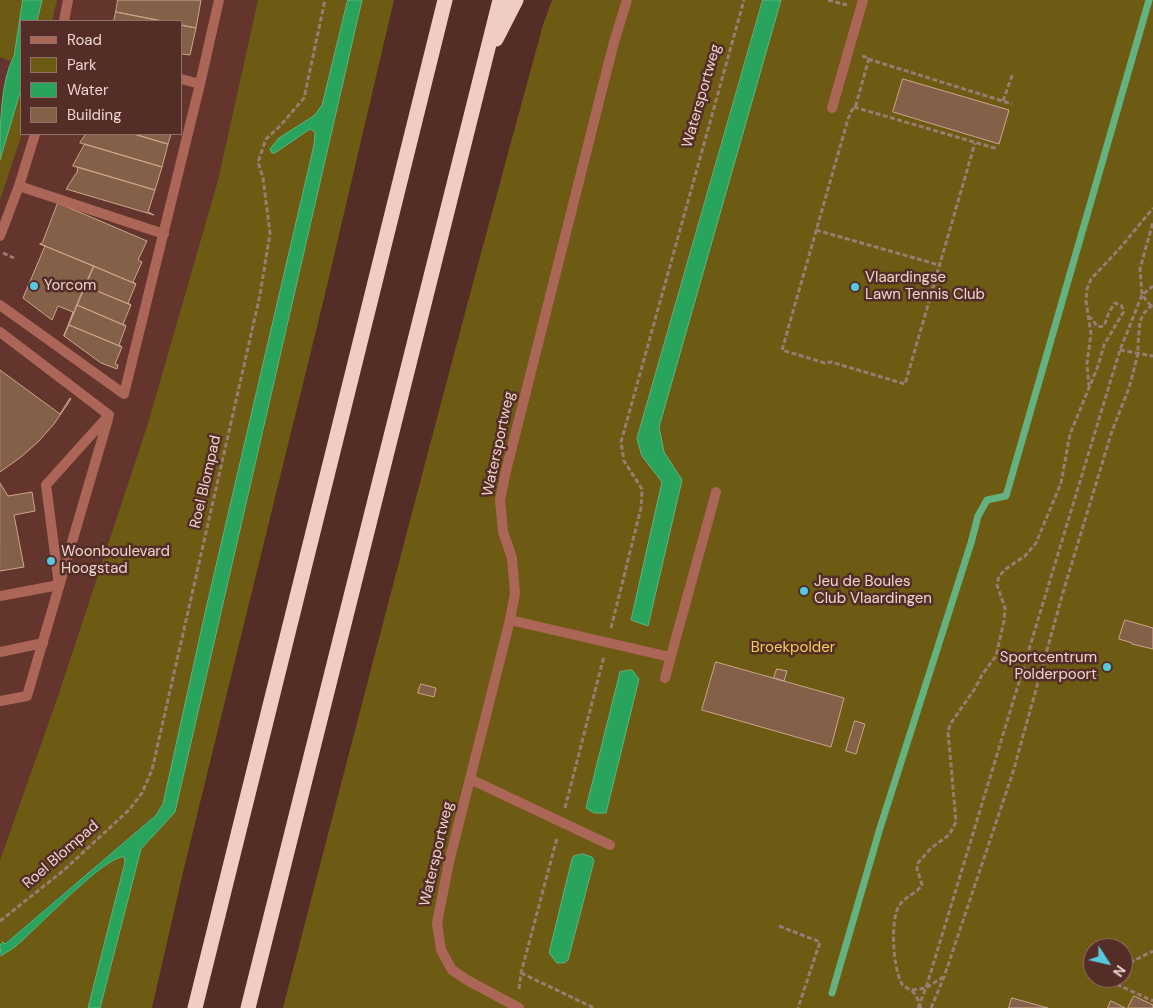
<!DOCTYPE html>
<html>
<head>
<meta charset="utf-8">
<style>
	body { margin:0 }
	#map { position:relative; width:1153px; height:1008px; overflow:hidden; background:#542e26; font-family:"DM Sans",sans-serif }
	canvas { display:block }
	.legend { position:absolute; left:20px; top:20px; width:162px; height:115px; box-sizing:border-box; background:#542e26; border:1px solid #917069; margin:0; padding:6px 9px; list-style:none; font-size:15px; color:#edd4ce }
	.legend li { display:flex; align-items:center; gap:10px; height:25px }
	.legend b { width:25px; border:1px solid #917069 }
	.north { position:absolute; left:1083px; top:938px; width:50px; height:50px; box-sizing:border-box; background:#542e26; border:1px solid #917069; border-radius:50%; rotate:125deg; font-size:14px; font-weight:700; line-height:20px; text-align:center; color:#edd4ce }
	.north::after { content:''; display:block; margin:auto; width:18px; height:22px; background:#56c9e1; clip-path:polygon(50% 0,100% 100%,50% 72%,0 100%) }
</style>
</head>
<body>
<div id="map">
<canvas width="1153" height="1008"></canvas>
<ul class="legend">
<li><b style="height:6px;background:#ac6657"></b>Road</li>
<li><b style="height:14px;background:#6d5a13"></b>Park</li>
<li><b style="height:14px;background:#28a45d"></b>Water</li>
<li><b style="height:14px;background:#846049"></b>Building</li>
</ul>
<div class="north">N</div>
</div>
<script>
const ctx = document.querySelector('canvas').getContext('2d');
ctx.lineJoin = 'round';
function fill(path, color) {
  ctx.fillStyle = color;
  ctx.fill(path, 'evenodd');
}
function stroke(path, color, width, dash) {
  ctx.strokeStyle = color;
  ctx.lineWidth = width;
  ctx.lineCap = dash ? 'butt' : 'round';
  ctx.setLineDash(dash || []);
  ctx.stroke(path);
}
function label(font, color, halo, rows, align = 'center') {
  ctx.font = font + ' "DM Sans",sans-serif';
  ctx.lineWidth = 5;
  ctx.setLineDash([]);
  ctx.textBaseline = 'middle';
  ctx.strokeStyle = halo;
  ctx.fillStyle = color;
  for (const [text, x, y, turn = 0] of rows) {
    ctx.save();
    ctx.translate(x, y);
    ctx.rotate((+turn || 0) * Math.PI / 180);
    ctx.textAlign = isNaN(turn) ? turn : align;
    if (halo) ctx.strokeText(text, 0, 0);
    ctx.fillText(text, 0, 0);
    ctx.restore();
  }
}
const built = new Path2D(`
	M0 0H258L218 180 148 423 57 699 0 860ZM21 21H181V134H21Z`);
const green = new Path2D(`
	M0 0H23L14 56 10 61 0 57Z
	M42 0H57L52 21H37Z
	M258 0H348L322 105 315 115 294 129 275 153 310 129 315 132 314 145 205 613 163 804 156 814 4 944 3 942 0 945V860L57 699 148 423 218 180Z
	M362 0H394L326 290 184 868 152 1008H100L141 849 175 812Z
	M552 0H1153V1008H283C368 680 453 352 543 25ZM1093 948H1123V978H1093Z
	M21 89 22 134 0 200V160Z
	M121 856 124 857 125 861 88 1008H0V955L1 956 79 887 115 858Z`);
const water = new Path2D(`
	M23 0H42L37 21H21V89L0 160C0 129 0 82 14 56Z
	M348 0H362L175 812 141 849 100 1008H88L125 862 124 857C107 854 34 931 17 945 12 950 6 952 1 956L0 945 3 942 5 944 156 815 163 804 205 613 314 145 315 132 310 129 275 153H272L270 149 279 138 315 115 322 105Z
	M763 0H781L659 427 664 452 682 480 648 626 631 620 662 482 642 456 637 439Z
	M632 670 639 679 606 813H594L586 808 620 672Z
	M583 854 592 857 594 861 568 960 564 963H557L549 953 572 859 574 856Z`);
const stream = new Path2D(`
	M832 993 880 828 971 543 978 516 987 500 1006 496 1149 0`);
const building = new Path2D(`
	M118 0H201L196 28 181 25V21H162L116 12Z
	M116 12 162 21H114Z
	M181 25 196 28 190 55 181 54Z
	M903 79 1009 110 999 144 893 112Z
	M86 134H134L168 144 162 167 80 143Z
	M134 134H171L168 144Z
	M85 144 162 167 155 190 73 166Z
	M78 167 155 190 148 212 154 215 66 189 77 172Z
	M58 203 147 241 138 260 142 262 133 282 136 284 40 244 42 243Z
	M40 244 94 266 64 336 73 312 58 306 52 320 23 298 45 246Z
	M94 266 136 284 128 303 131 305 85 286Z
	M85 286 131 305 123 324 126 326 77 305Z
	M77 305 126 326 119 345 122 347 69 325Z
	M69 325 122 347 115 364 118 365 117 369 101 363 64 336Z
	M0 370 60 414 70 398 71 399 54 424 38 442 21 457 0 472Z
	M0 483 8 496 32 492 35 511 14 515 24 567 0 571Z
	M1125 620 1153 628V649L1132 644V643L1119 639Z
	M716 662 844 698 831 747 702 710Z
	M777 669 787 671 784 681 774 678Z
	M421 684 436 688 434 697 418 693Z
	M855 721 865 724 856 754 846 751Z
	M1134 996 1153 1005V1008H1128Z
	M1012 998 1048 1008H1009Z
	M1111 1001 1125 1008H1108Z`);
const path = new Path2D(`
	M828 0 847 5
	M862 56 869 58 856 105 852 110 848 119 782 350 825 363 831 362 905 384 975 143
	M868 59 1012 104
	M1003 101 1013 73
	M854 107 998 149
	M816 230 939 265
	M3 253 14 258
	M1151 306 1142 295 1140 269 1153 222
	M1120 350 1153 356
	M1089 387 1087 363 1091 334 1086 301 1087 289 1091 279 1121 247 1153 208
	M611 628 641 508 642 489 624 461 621 442 744 0
	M565 808 604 656
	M0 921 64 870 129 810 142 793 152 770 260 295 270 233 263 178 258 162 266 139 280 126 304 98 325 0
	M779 926 820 942 798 1008
	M1123 966 1153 951
	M521 973 594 1008
	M1103 978 1153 1001
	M519 989 521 973 557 838
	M912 990 926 988 943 977
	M918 1008 926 988 1120 350 1142 295 1153 286
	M921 1008C919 1003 917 995 912 991 908 988 903 987 901 982 893 966 890 921 899 906 904 897 916 894 922 885L917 869 918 863 931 848 949 835 956 822 948 731 951 723 974 690 982 675 996 656 1004 621 1005 608 997 585 999 576 1007 568 1025 556 1036 543 1061 483 1070 434 1098 366 1104 345 1124 311 1121 305 1115 303 1109 312 1104 326 1098 327 1090 317
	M931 1008 944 977 1013 772 1064 589 1112 431 1129 388 1138 354V344L1140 321 1144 313 1151 306H1153`);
const lane = new Path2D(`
	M181 79 200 84
	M832 108 863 0
	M19 186 164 234
	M0 305 124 394 200 84 219 0
	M0 332 109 415 46 485 59 585 0 596
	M510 620 670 657
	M0 652 43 643
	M665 678 716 492
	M0 701 27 696 108 419
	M470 779 610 845`);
const street = new Path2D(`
	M64 21 68 0
	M0 236 19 186 35 134
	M519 1008 467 980 452 970 441 950 437 923 449 862 510 620 515 593 512 558 503 532 500 500 506 471 614 42 627 0`);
const highway = new Path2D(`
	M496 39 516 0
	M195 1008 445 0
	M248 1008 500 0`);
const markers = [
	[34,286,5,"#56c9e1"],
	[855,287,5,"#56c9e1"],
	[51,561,5,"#56c9e1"],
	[804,591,5,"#56c9e1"],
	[1107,667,5,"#56c9e1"]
];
const streetNames = [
	["Watersportweg",702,96,-74],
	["Watersportweg",499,444,-78],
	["Roel Blompad",206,482,-77],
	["Watersportweg",437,854,-77],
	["Roel Blompad",61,855,-41]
];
const poiNames = [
	["Vlaardingse",865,278],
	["Lawn Tennis Club",865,295],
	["Yorcom",44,286],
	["Woonboulevard",61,552],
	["Hoogstad",61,569],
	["Jeu de Boules",814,582],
	["Club Vlaardingen",814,599],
	["Sportcentrum",1097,658,"right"],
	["Polderpoort",1097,675,"right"]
];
const parkNames = [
	["Broekpolder",793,648]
];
fill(built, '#63352c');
fill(green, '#6d5a13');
fill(water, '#28a45d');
stroke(water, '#63b27f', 1);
stroke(stream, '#63b27f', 7);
fill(building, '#846049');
stroke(building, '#cda58d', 1);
stroke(path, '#9b7b74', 3, [5, 2.5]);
stroke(lane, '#ac6657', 10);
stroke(street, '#ac6657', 10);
stroke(highway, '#f0cdc4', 15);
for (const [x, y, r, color] of markers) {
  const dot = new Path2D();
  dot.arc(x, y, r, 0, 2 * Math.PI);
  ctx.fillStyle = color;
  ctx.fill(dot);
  stroke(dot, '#542e26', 2);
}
label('15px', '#edd4ce', '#542e26', streetNames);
label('15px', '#edd4ce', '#542e26', poiNames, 'left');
label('15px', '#f3d057', '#542e26', parkNames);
</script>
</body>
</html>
